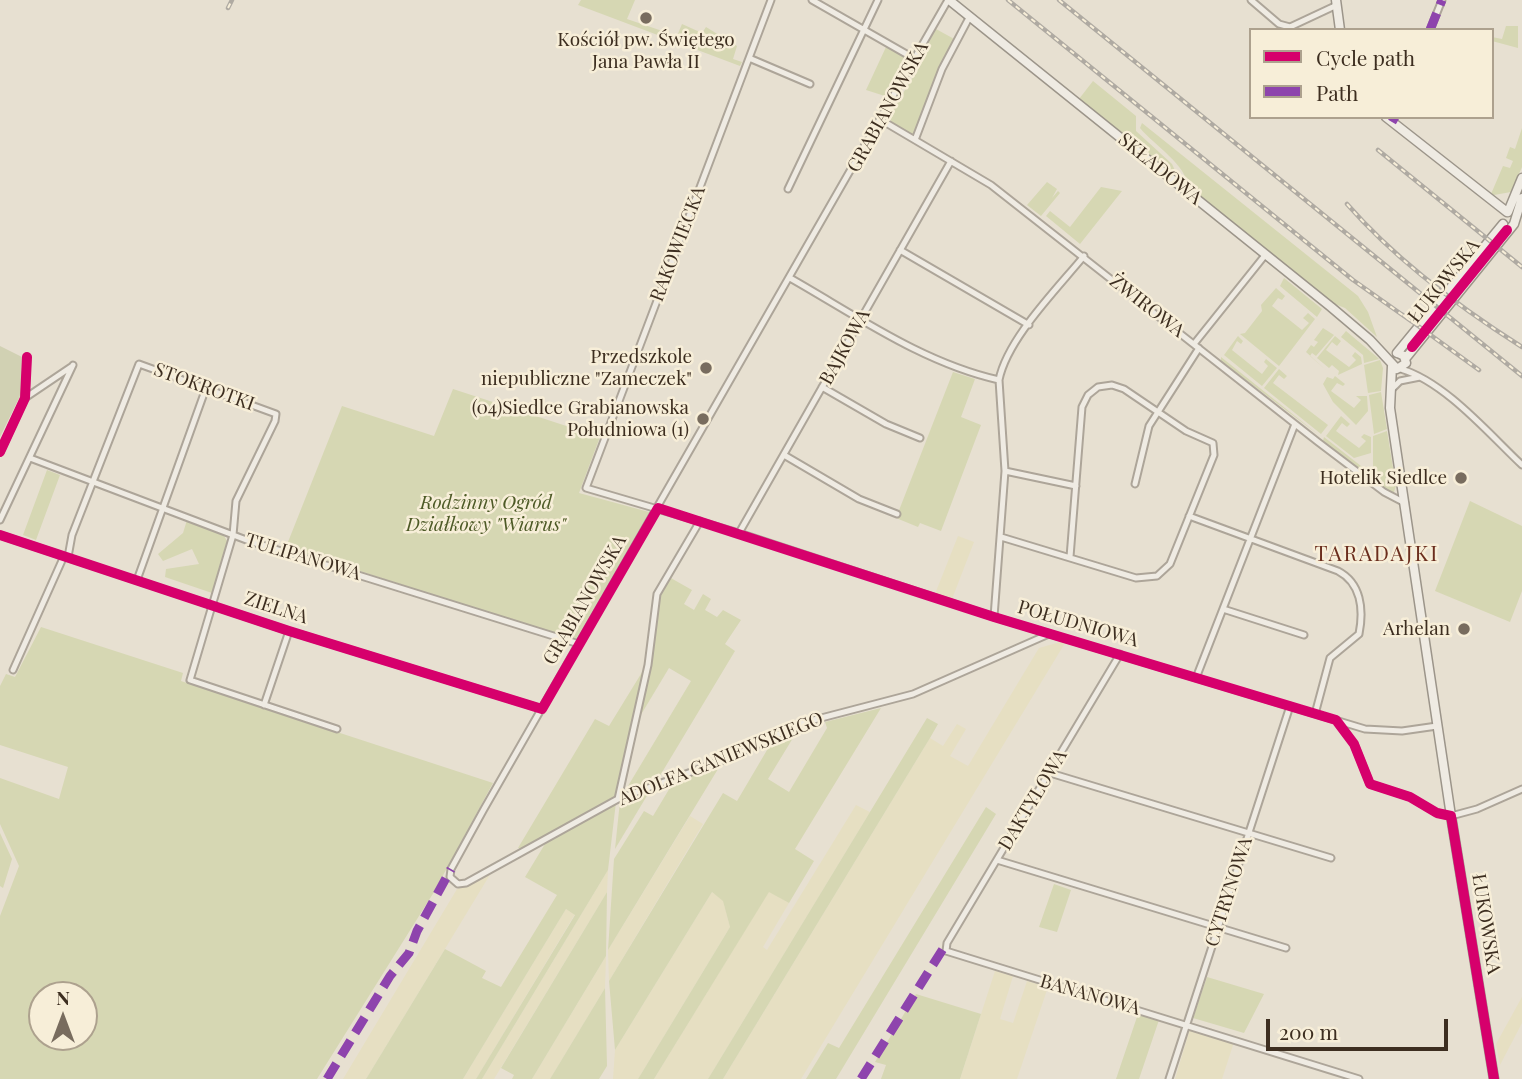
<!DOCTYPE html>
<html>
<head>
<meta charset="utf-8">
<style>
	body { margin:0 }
	#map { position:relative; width:1522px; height:1079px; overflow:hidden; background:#e7e0d1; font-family:"Playfair Display",serif }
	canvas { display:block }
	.legend { position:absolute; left:1249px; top:28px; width:245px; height:91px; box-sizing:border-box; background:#f7eed8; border:2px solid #ada18e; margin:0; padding:9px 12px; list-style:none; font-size:21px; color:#3d2e20 }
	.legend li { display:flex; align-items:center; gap:14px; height:35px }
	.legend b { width:35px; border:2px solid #ada18e }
	.north { position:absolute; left:28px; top:981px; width:70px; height:70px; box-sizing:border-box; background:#f7eed8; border:2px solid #ada18e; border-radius:50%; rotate:0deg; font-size:19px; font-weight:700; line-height:28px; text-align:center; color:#3d2e20 }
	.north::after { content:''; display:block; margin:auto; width:24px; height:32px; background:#786c5e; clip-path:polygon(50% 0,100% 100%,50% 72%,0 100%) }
	.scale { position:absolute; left:1266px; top:1019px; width:182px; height:32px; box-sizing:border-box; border:4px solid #3d2e20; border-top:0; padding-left:9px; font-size:21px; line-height:24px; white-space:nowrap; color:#3d2e20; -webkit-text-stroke:5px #f7eed8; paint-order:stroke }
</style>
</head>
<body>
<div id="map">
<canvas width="1522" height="1079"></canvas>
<ul class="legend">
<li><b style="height:9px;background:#d6006c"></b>Cycle path</li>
<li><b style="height:9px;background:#8e44ad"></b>Path</li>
</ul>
<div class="north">N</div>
<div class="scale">200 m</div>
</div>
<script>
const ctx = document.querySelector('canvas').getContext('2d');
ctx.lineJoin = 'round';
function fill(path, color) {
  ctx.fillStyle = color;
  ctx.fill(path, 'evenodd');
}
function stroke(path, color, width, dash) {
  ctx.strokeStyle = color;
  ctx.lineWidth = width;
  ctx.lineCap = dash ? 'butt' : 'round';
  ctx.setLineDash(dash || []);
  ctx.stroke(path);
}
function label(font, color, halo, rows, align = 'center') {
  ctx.font = font + ' "Playfair Display",serif';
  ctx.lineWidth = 5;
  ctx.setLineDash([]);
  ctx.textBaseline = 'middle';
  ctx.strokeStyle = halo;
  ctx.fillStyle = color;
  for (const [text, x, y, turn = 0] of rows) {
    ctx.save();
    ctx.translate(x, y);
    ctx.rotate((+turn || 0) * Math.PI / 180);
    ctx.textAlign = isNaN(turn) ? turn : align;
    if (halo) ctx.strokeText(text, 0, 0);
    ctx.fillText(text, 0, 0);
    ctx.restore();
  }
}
const farmland = new Path2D(`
	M958 536 974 542 952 599 935 594Z
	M1060 642 1065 643 801 1079H723L930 738 943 746 957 724 966 729 950 756 968 766 1039 648Z
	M856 805 870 812 708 1079H654L769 891 789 903 763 947 767 950Z
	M690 816 703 824 609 981 608 950Z
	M608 870 607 892 494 1079H482Z
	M491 873 366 1079H343L457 889Z
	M712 892 723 900 730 927 638 1079H613L615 1050Z
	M566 909 575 914 476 1079H463Z
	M606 956 605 988 550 1079H532Z
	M995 971 1013 976 1000 1019 1013 1023 1027 981 1048 987 1017 1079H960Z
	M1522 997V1023L1500 1065 1496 1044Z
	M1190 1029 1234 1042 1222 1079H1175Z`);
const green = new Path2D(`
	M581 0H635L627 19 677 36 682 24 702 33 706 27 737 46 733 59 742 62 740 66 578 5Z
	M1506 26H1518V48L1492 41V37L1502 39Z
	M936 29 956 40 945 55 917 133 912 135 892 124 889 116 918 69 916 65Z
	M886 47 910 60 888 97 866 90Z
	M1093 81 1136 116V131L1172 164 1178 177 1079 99Z
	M1142 123 1358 296 1368 312 1377 337 1345 308 1332 303 1188 187C1186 164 1155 146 1140 128Z
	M1522 128V167L1511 192 1494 195 1491 194 1503 166 1510 168 1513 161 1506 158 1510 147 1515 149Z
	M1047 182 1057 189 1052 198 1058 191 1060 193 1041 216 1027 205Z
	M1101 187 1122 191 1080 244 1046 216 1050 211 1070 227Z
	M1284 278 1322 309 1317 317 1280 286Z
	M1276 288 1285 296 1282 300 1278 298 1272 306 1302 330 1309 323 1303 318 1308 313 1315 319 1279 366 1240 334 1245 333 1262 311 1261 305Z
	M1323 328 1334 335 1316 356 1312 353 1310 356 1327 371 1306 352 1311 345 1314 347 1318 342 1314 340Z
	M1346 331 1377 357 1379 359 1364 363 1363 355 1341 337Z
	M1238 336 1243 341 1241 344 1237 341 1232 350 1262 374 1268 366 1264 362 1266 359 1277 368 1262 386 1224 355Z
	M1335 336 1341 341 1337 346 1332 342 1326 350 1349 367 1356 360 1352 356 1355 352 1361 357 1362 364 1338 375 1339 371 1332 365 1329 368 1317 358Z
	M1221 357 1320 436 1221 361Z
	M1380 360 1383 368 1381 391 1368 393 1364 365Z
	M1279 369 1287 376 1284 379 1279 375 1273 383 1328 425 1321 434 1264 388Z
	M953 372 975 379 961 417 981 425 941 531 920 523 918 527 896 518Z
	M1335 376 1345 384 1343 386 1337 383 1331 391 1354 408 1361 400 1356 396H1367L1368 411 1356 425 1333 402 1323 384 1327 377 1333 379Z
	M453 389 600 437 579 493 649 512 575 641 286 547 342 406 434 436Z
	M1381 392 1387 429 1374 434 1369 395Z
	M1341 416 1350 424 1347 427 1342 423 1336 431 1359 448 1366 441 1361 437 1364 434 1371 437V453L1354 458 1326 436Z
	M1387 431 1396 486 1394 492 1390 493 1323 441 1324 437 1384 484 1373 473V436Z
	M47 470 60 475 36 540 23 535Z
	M1470 501 1522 526V591L1510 622 1435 591Z
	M187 520 223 534 227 541 212 593 165 577 166 569 199 564 192 549 163 561 158 554 183 533Z
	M669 577 692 590 684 604 694 610 703 594 711 599 705 610 717 617 723 610 741 620 725 644 735 651 655 784 637 790 628 786 691 681 669 668 636 723 659 594Z
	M41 627 183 673 181 681 493 783 434 892 317 1079H0V916L19 866 0 824V778L59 799 68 767 0 745V686L6 674 15 677ZM84 995V1037H42V995Z
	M644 669 617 797 524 850 518 848 595 719 609 726Z
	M881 708 795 849 814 861 789 903 769 892 654 1079H638L730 927 723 901 712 892 615 1050 609 981 723 793 737 801 770 745 796 733 768 779 789 792 827 728 825 722Z
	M927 718 938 724 930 738 723 1079H708Z
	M712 768 711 771 718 769 608 950 614 859 644 811 653 816 674 781Z
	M651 789 615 849 620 801Z
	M616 802 608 870 482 1079H476L575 915 566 909 463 1079H366L445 949 486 971 482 978 501 987 557 895 525 877 548 839Z
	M986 807 996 814 836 1079H806L828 1043 839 1048Z
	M0 833 12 859 3 888 0 886Z
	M1054 884 1071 890 1057 932 1039 927Z
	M607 892 606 956 532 1079H512L514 1075 501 1068Z
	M1207 977 1264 994 1244 1033 1193 1018Z
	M605 988 607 1066 599 1079H550Z
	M916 994 981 1014 960 1079H881L886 1065 875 1062Z
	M1138 1014 1159 1020 1139 1079H1116Z`);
const cemetery = new Path2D(`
	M0 346 22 357 21 394 0 437Z`);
const street = new Path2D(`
	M771 0 586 488 739 533 994 617 1365 729 1402 731 1437 726
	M812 0 915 59
	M948 0 484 809 451 869 450 877 458 884 466 883 618 799 729 758 802 723 913 694 1049 634
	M1251 0 1279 24 1290 27 1337 5
	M1430 30 1442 0
	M749 58 810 84
	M881 120 991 185 1318 442 1384 492 1405 503
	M915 140 942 69 970 16
	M788 189 878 0
	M900 250 1029 325
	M790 278C857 316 923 363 999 380
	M1194 344 1266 254
	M1401 369C1445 382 1489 434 1522 465
	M822 387 886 424 920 438
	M1392 389 1400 381 1420 377
	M25 398 71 367
	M0 452 25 398 27 357
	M784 455 859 499 897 514
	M30 458 249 541 579 644
	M1005 471 1076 486
	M1135 484 1149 426 1199 348
	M1189 516 1338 571C1361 583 1364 609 1359 634L1330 658 1315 714
	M0 520 73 365
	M739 533 951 161
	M0 535 289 631 542 709
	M1001 537 1136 578 1157 576 1170 564 1214 455 1213 443 1186 431 1124 389 1112 385 1098 387 1088 395 1082 407 1070 557
	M68 557 72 535 139 364 276 414 275 421 236 501 233 535 190 680 337 729
	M137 580 206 388
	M1223 609 1304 635
	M994 617 1005 471 999 380C1007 339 1057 289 1084 256
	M1120 654 947 943 946 951 1359 1079
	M13 670 64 556
	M1196 678 1295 424
	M264 705 289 631
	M1336 720 1354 744 1370 784 1410 797 1437 813 1451 816 1477 809 1522 789
	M1050 773 1331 858
	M618 799 648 665 657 594 700 521
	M997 860 1286 948
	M1169 1079 1290 706`);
const secondary = new Path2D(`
	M949 0 1331 307 1370 340 1397 369 1406 363 1404 356 1398 353
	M1336 0 1340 30
	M1386 117 1507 212
	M1508 212 1522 178
	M1397 353 1503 224
	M1405 359 1514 224 1522 198
	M1392 366 1390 408 1451 816 1494 1079`);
const rail = new Path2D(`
	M1008 0 1353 280 1411 321
	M1059 0 1522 376
	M228 8 232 0
	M1378 150 1522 267
	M1347 204C1396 260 1459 307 1522 347
	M1403 315 1479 370`);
const quiet = new Path2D(`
	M1430 30 1442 0
	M1392 122 1395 117
	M327 1079 390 976 409 953 417 931 451 869
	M861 1079 946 944`);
const cycleway = new Path2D(`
	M1412 347 1507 230
	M0 452 25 398 27 357
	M0 535 289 631 542 709 658 508 994 617 1336 720 1354 744 1370 784 1410 797 1437 813 1451 816 1494 1079`);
const markers = [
	[646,18,7,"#786c5e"],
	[706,368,7,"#786c5e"],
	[703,419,7,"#786c5e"],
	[1461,478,7,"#786c5e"],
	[1464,629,7,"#786c5e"]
];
const poiNames = [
	["Kościół pw. Świętego",646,40,"center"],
	["Jana Pawła II",646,62,"center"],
	["Przedszkole",692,357],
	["niepubliczne \"Zameczek\"",692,379],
	["(04)Siedlce Grabianowska",689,408],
	["Południowa (1)",689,430],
	["Hotelik Siedlce",1447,478],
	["Arhelan",1450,629]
];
const streetNames = [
	["GRABIANOWSKA",888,107,-61],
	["SKŁADOWA",1160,169,39],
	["RAKOWIECKA",678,244,-69],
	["ŁUKOWSKA",1444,281,-51],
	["ŻWIROWA",1147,306,38],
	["BAJKOWA",845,347,-61],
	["STOKROTKI",204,387,20],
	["TULIPANOWA",303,557,17],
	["GRABIANOWSKA",585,600,-60],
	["ZIELNA",276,608,18],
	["POŁUDNIOWA",1078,624,16],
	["ADOLFA GANIEWSKIEGO",721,759,-22],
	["DAKTYLOWA",1033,800,-59],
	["CYTRYNOWA",1229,892,-72],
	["ŁUKOWSKA",1486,924,81],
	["BANANOWA",1090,995,16]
];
const parkNames = [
	["Rodzinny Ogród",486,503],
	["Działkowy \"Wiarus\"",486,525]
];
const neighbourhoodNames = [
	["TARADAJKI",1377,554]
];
fill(farmland, '#e6dfc2');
fill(green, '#d6d7b3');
fill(cemetery, '#d1d1b3');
stroke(street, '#ada599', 9);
stroke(secondary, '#9c958a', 11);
stroke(street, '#efebe3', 5);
stroke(secondary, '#efebe3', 8);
stroke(rail, '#afaaa2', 4.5);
stroke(rail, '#f7eed8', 2, [5]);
stroke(quiet, '#8e44ad', 9, [18, 9]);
stroke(cycleway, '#d6006c', 10);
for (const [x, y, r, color] of markers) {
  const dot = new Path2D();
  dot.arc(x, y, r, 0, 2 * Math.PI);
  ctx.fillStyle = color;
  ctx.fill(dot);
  stroke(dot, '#f7eed8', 2.5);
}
label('19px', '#3d2e20', '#f7eed8', poiNames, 'right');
label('19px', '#3d2e20', '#f7eed8', streetNames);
label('italic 19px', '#4d5a26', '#f7eed8', parkNames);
ctx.letterSpacing = '2px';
label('21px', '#6b2e1e', '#f7eed8', neighbourhoodNames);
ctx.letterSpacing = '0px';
</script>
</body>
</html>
